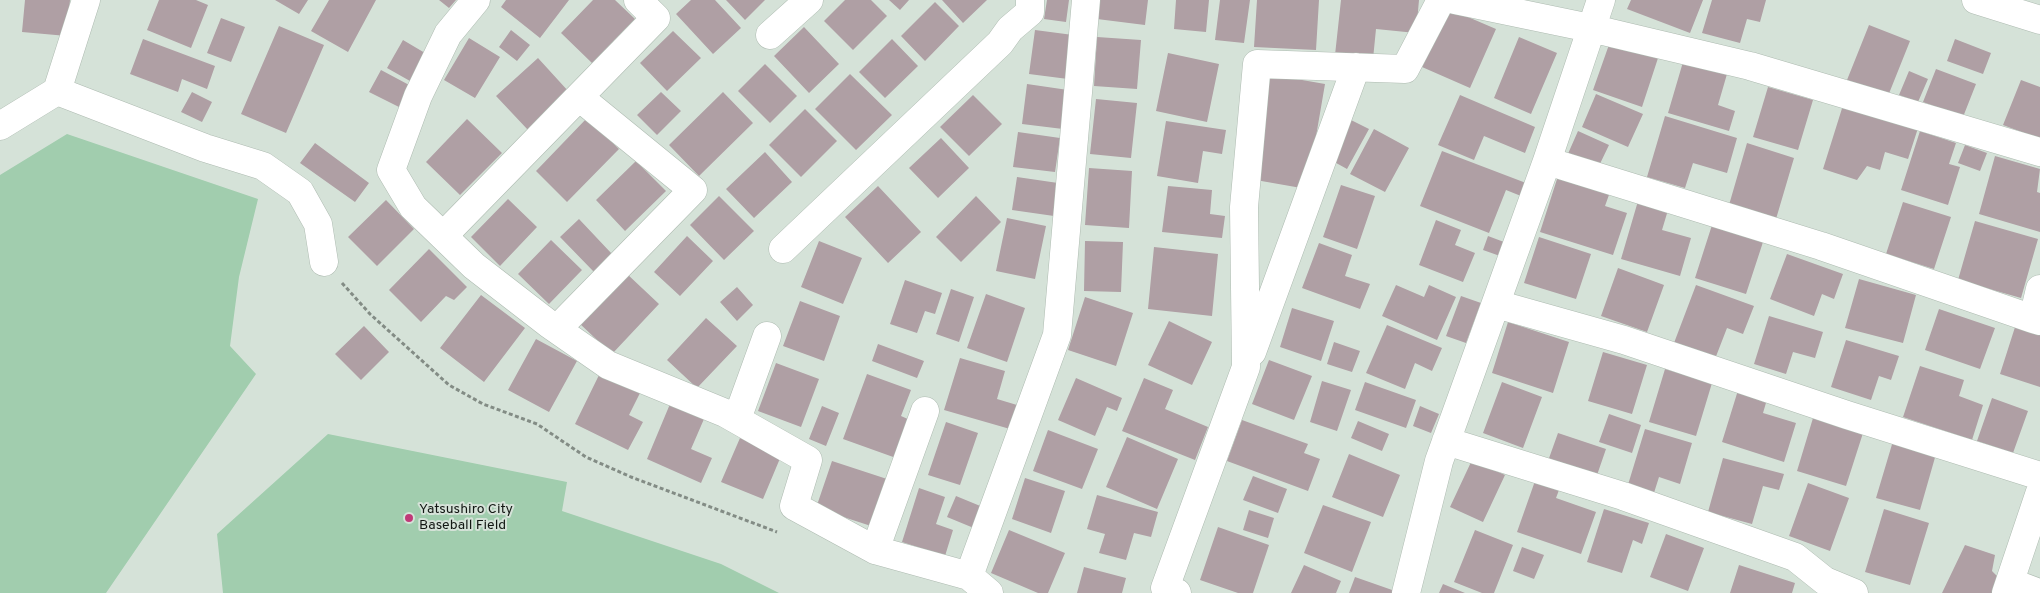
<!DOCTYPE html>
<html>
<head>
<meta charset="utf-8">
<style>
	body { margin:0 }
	canvas { display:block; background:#d5e2d8 }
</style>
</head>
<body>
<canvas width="2040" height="593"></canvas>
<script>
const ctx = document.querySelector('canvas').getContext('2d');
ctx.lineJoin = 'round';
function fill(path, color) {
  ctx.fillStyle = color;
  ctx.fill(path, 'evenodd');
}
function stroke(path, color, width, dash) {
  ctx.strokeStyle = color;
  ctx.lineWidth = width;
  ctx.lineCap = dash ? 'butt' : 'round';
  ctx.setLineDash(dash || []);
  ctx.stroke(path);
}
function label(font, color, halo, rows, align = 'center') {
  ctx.font = font + ' Overpass,sans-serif';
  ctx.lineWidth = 4;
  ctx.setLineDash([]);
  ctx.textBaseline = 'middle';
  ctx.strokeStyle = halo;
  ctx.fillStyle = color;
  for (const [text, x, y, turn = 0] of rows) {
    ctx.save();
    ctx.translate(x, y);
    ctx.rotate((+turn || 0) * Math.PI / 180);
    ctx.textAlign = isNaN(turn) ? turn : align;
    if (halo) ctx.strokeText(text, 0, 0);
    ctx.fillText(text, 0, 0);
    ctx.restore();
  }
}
const green = new Path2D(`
	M67 134 258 199 239 277 230 346 256 374 106 593H0V175Z
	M328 434 567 482 562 511 721 564 779 593H223L217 534Z`);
const building = new Path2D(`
	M25 0H70L67 36 22 32Z
	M159 0H196L208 5 191 48 147 30Z
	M275 0H308L299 14Z
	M329 0H376L348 52 311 31Z
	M439 0H456L449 8Z
	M506 0H569L540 38 501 7Z
	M593 0H615L635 19 592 63 561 33Z
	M691 0H715L741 28 713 54 676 14Z
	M726 0H765L745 20Z
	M845 0H871L887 16 853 50 824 21Z
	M889 0H909L900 10Z
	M942 0H987L963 23Z
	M1047 0H1069L1066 22 1044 19Z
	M1100 0H1148L1145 25 1097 19Z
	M1176 0H1209L1206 32 1174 29Z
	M1220 0H1250L1244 43 1215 40Z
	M1257 0H1319L1316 50 1254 47Z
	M1341 0H1419L1416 33 1376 29 1373 59 1335 55Z
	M1631 0H1703L1690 33 1627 9Z
	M1712 0H1766L1760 22 1747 19 1740 43 1702 33Z
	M935 2 959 26 925 61 901 36Z
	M1447 8 1496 29 1470 88 1422 67Z
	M221 18 245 27 231 62 207 53Z
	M1869 25 1910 41 1888 96 1847 80Z
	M279 26 324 45 286 133 241 114Z
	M804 27 839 64 809 93 774 56Z
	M511 30 530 45 517 61 499 47Z
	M1035 30 1073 35 1068 79 1029 74Z
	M673 31 701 58 667 91 640 63Z
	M1097 37 1141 40 1137 89 1094 86Z
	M1519 37 1557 53 1531 114 1494 98Z
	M469 38 500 57 475 98 444 80Z
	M143 39 215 66 207 89 182 79 178 92 130 74Z
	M892 39 918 66 885 98 859 72Z
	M1611 39 1659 55 1642 107 1593 90Z
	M1955 39 1991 53 1983 74 1947 61Z
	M403 40 425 53 410 81 387 68Z
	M1168 53 1219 64 1207 122 1156 111Z
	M538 58 569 92 528 130 496 96Z
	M1683 62 1727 74 1718 105 1735 111 1729 131 1668 113Z
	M765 64 797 96 770 123 738 91Z
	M1936 69 1976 84 1963 117 1923 102Z
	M381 70 411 86 399 107 369 92Z
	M1909 71 1928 79 1918 102 1899 95Z
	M850 74 892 115 856 150 815 109Z
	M1268 74 1325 84 1307 189 1250 179Z
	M2021 80 2040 87V139L2003 125Z
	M1027 84 1068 90 1063 129 1022 124Z
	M1768 87 1813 100 1798 150 1753 137Z
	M192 92 212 102 202 122 181 112Z
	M661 92 681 111 657 135 637 115Z
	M723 92 753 123 699 176 669 145Z
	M1596 94 1643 114 1628 147 1582 127Z
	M973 95 1002 124 969 156 940 127Z
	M1460 95 1535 127 1525 153 1484 136 1474 160 1438 145Z
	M1096 99 1137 103 1131 158 1090 154Z
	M1844 102 1919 125 1908 159 1885 152 1880 170 1867 166 1857 180 1823 169Z
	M805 109 837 141 801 177 769 145Z
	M1665 116 1737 138 1727 173 1693 163 1685 188 1647 177Z
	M587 118 619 149 567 202 536 171Z
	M467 119 502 153 460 195 426 162Z
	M1351 120 1369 129 1347 169 1329 159Z
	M1166 121 1226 130 1222 154 1203 151 1198 183 1157 176Z
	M1374 129 1409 148 1385 192 1350 174Z
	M1578 131 1609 145 1597 170 1567 156Z
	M1920 131 1956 143 1949 164 1960 167 1948 205 1901 190Z
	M1018 132 1060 138 1055 172 1013 167Z
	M941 138 969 168 938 198 909 168Z
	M315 143 369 183 355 202 300 163Z
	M1747 143 1794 158 1776 219 1729 205Z
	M1965 145 1987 153 1980 171 1958 163Z
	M1442 151 1526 183 1521 196 1506 190 1489 233 1420 206Z
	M765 152 792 182 754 218 726 189Z
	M1995 156 2040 169 2037 192 2040 193V232L1979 214Z
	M636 161 666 191 625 231 596 200Z
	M1089 168 1132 171 1129 228 1085 225Z
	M1558 176 1610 192 1605 206 1627 213 1613 255 1540 232Z
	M1017 177 1058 183 1054 216 1012 210Z
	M1341 185 1375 196 1357 249 1323 237Z
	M878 186 921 232 888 263 845 217Z
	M1168 186 1212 190 1210 214 1225 216 1222 238 1162 232Z
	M719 196 754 231 724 260 690 225Z
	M976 196 1001 222 961 262 936 237Z
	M508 199 537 227 500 266 471 237Z
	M386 200 414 229 377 266 348 237Z
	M1638 201 1668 210 1662 230 1691 238 1680 276 1621 259Z
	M1903 202 1951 217 1934 269 1886 254Z
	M1007 218 1046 226 1035 279 996 271Z
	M579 219 612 254 594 272 560 237Z
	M1436 220 1461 230 1455 245 1475 253 1463 282 1419 265Z
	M1975 221 2038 239 2021 298 1958 280Z
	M1712 225 1763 242 1746 294 1695 278Z
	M687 236 713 261 680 296 654 272Z
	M1488 236 1504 242 1500 256 1483 250Z
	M1539 237 1591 254 1576 299 1524 283Z
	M551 240 582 270 549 304 518 274Z
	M819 241 862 258 843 304 801 287Z
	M1085 241 1123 242 1121 292 1084 291Z
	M1319 243 1352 255 1345 276 1370 284 1360 309 1302 288Z
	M1154 247 1218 254 1212 316 1148 309Z
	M429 249 467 287 454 300 446 296 421 322 389 290Z
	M1787 254 1843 274 1834 299 1822 294 1814 316 1770 299Z
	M1618 268 1664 285 1647 332 1601 316Z
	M626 273 659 304 612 354 579 323Z
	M1859 279 1916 295 1903 343 1845 328Z
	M905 280 942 293 935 314 925 311 917 333 890 324Z
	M1396 285 1424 297 1429 285 1456 297 1437 340 1382 316Z
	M1696 285 1754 306 1743 334 1727 328 1715 359 1674 343Z
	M737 287 753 305 737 321 720 302Z
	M951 289 974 297 959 342 936 334Z
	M986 294 1025 308 1007 362 967 348Z
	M481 295 525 328 484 382 440 348Z
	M1461 296 1481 303 1466 343 1446 336Z
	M1085 297 1133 313 1116 366 1068 350Z
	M800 301 840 316 824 361 783 346Z
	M1292 308 1334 321 1321 361 1280 347Z
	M1939 309 1995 328 1980 369 1925 350Z
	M1769 316 1823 332 1815 358 1793 352 1786 374 1754 364Z
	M706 318 737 346 697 388 667 360Z
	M1169 321 1212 342 1192 385 1148 365Z
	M1508 322 1569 342 1553 393 1492 373Z
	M2016 324 2040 332V387L2000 374Z
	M1387 325 1442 348 1432 371 1415 363 1405 389 1366 373Z
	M364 326 389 352 361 380 335 354Z
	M536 339 577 361 549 412 508 390Z
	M1846 340 1899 356 1891 380 1879 376 1871 400 1831 387Z
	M1334 342 1360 351 1352 372 1327 364Z
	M878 344 924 361 917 378 872 361Z
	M1603 352 1647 365 1632 414 1588 401Z
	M960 358 1005 371 997 399 1017 405 1010 429 944 410Z
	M1269 360 1312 376 1294 420 1252 404Z
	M776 363 819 379 801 427 758 411Z
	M1920 366 1964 380 1959 396 1983 405 1972 440 1903 417Z
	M1665 369 1712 383 1696 436 1649 422Z
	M600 373 640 393 629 415 643 422 628 450 575 424Z
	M867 374 911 390 901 416 910 420 896 458 843 439Z
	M1076 378 1122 398 1117 411 1107 407 1095 436 1058 420Z
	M1144 378 1173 390 1165 409 1208 427 1195 460 1122 431Z
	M1322 381 1351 390 1337 431 1310 422Z
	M1365 382 1416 400 1406 428 1355 410Z
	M1502 382 1542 397 1523 448 1483 433Z
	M1739 387 1768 396 1763 413 1796 423 1784 462 1722 442Z
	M1992 398 2028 411 2013 453 1977 441Z
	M670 404 704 419 691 449 712 458 701 483 647 459Z
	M822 406 839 413 826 446 809 439Z
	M1420 406 1439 414 1431 433 1413 426Z
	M1609 414 1641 425 1632 453 1599 442Z
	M1813 418 1863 433 1846 486 1797 471Z
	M1242 420 1308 444 1304 453 1320 459 1308 491 1227 461Z
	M1358 421 1389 434 1382 451 1351 438Z
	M946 422 978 433 960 485 928 475Z
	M1645 429 1692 443 1680 484 1659 477 1653 496 1627 488Z
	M1048 430 1098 449 1082 489 1033 471Z
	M1558 433 1606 449 1596 478 1548 461Z
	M1127 437 1178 459 1157 509 1106 487Z
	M740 438 781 456 763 499 721 482Z
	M1893 441 1936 454 1920 510 1876 498Z
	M1349 454 1400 475 1383 517 1332 497Z
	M1723 458 1784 474 1779 490 1763 486 1752 524 1708 512Z
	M1472 460 1505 475 1483 522 1450 507Z
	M832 461 887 479 871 526 816 508Z
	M1253 476 1287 489 1278 513 1243 500Z
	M1025 478 1065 491 1051 533 1012 519Z
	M1535 481 1559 490 1556 498 1596 512 1581 554 1517 532Z
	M1808 483 1849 498 1830 551 1789 536Z
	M919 488 945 497 936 524 953 530 945 556 902 542Z
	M1097 495 1158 512 1151 537 1134 533 1126 560 1099 553 1105 534 1087 529Z
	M956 496 990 510 981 531 947 517Z
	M1323 505 1371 522 1352 572 1304 553Z
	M1604 509 1649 523 1642 544 1633 540 1622 573 1587 562Z
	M1884 509 1929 523 1910 585 1865 572Z
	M1249 510 1274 518 1268 538 1243 530Z
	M1218 527 1269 545 1253 593H1238L1200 580Z
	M1009 530 1065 553 1048 593H1038L991 573Z
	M1475 530 1513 545 1494 593H1482L1454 582Z
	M1666 534 1704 548 1688 591 1650 577Z
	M1965 545 1995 555 1992 571 2005 584 2001 593H1942Z
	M1522 547 1544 555 1534 579 1513 571Z
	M1304 565 1341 581 1336 593H1291Z
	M1739 565 1795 583 1792 593H1730Z
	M1084 567 1126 578 1122 593H1077Z
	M1355 577 1395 591V593H1349Z
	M1443 584 1465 593H1439Z`);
const path = new Path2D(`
	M342 283 370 314 449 385 483 404 537 424 586 457 631 477 777 532`);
const minor = new Path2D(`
	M476 0 448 34 418 96 391 170 413 207 474 266 549 324 608 365 725 413 808 460 794 506 875 550 969 576 989 593
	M1455 0 1590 28 1750 66 2040 152
	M1976 0 2040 20
	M770 35 809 0
	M57 91 205 148 263 166 300 192 318 224 324 262
	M0 126 57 91 86 0
	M1547 161 1821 246 2033 319
	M443 236 656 18 638 0
	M783 249 1000 43 1010 29 1030 12V0
	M2040 289 2033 319 2040 321
	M1496 304 1624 340 1847 415 2040 476
	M557 329 693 190 579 97
	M1252 352 1356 67
	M737 419 767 336
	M1446 441 1623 496 1795 557 1825 581 1854 593
	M875 550 925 411
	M969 576 1057 335 1086 0
	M2010 582 2039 593
	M1177 593 1165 588 1246 367 1244 207 1257 64 1405 69 1441 0
	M1406 593 1439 461 1547 161 1601 0
	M2006 593 2040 492`);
const markers = [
	[409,518,5,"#c03978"]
];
const poiNames = [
	["Yatsushiro City",419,510],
	["Baseball Field",419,526]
];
fill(green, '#a1cdae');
fill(building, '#af9fa4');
stroke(minor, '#aebbb1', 29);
stroke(path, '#838c85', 3, [4, 2.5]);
stroke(minor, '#fff', 28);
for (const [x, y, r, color] of markers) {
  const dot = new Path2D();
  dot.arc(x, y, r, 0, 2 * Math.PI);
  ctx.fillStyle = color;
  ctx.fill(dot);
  stroke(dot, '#d5e2d8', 2);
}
label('14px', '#121713', '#d5e2d8', poiNames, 'left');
</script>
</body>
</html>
